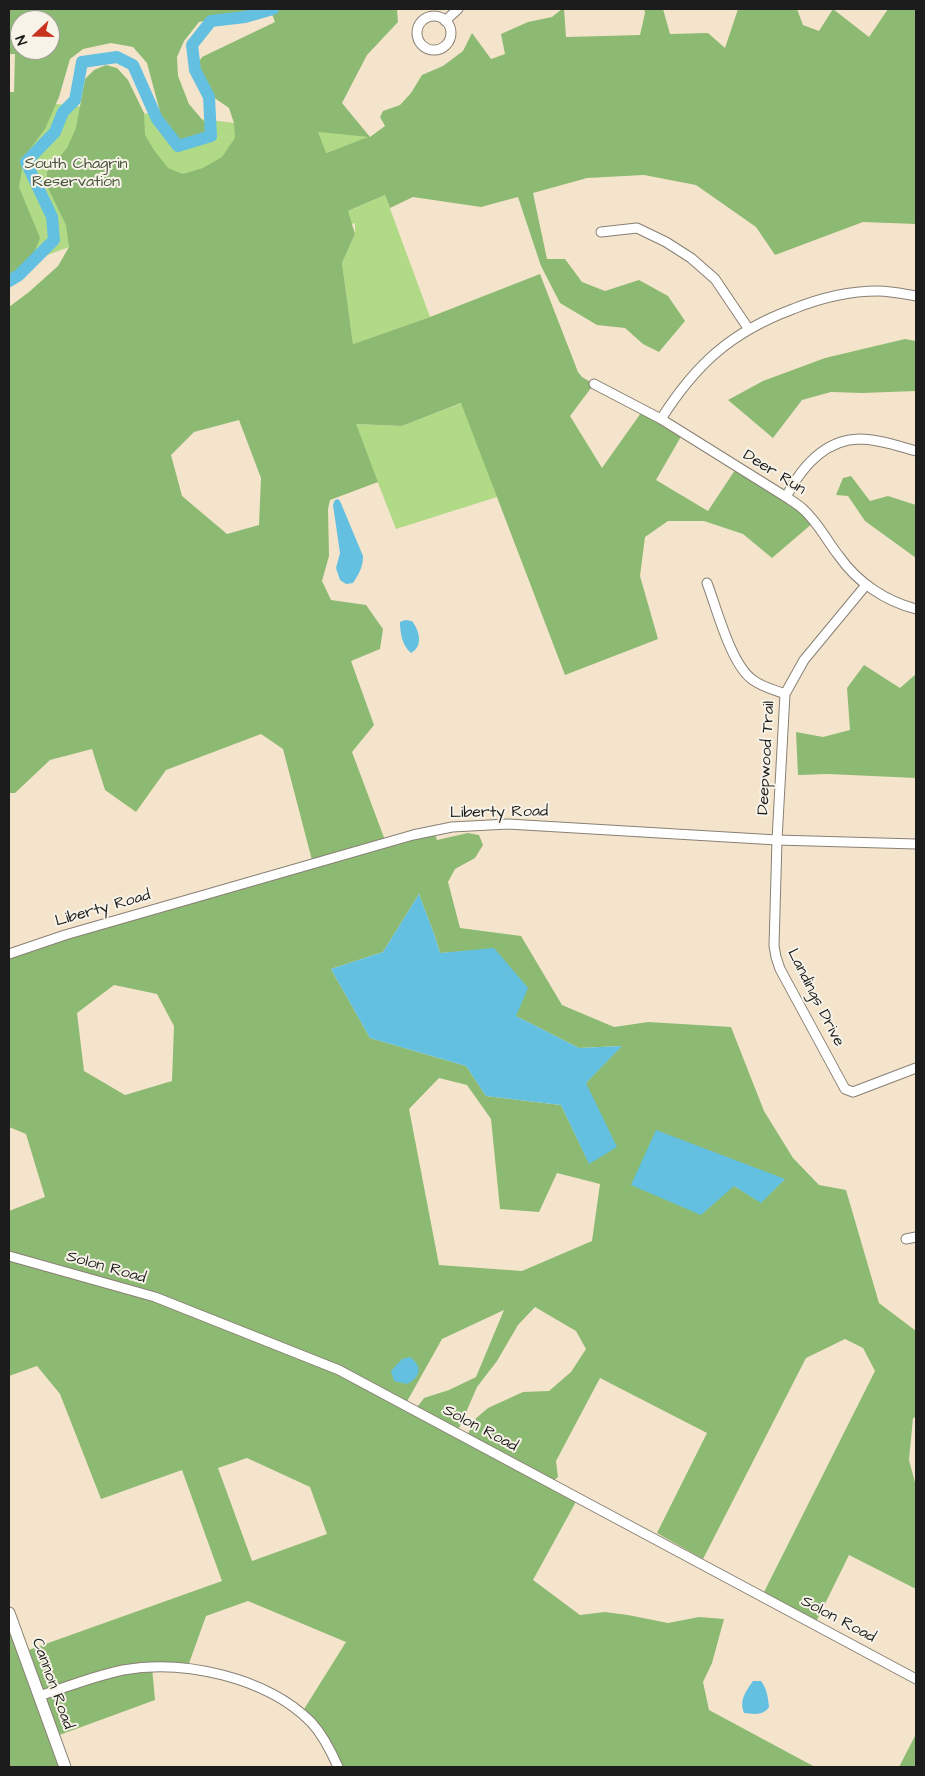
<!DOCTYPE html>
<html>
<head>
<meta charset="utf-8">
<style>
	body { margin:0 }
	#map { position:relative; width:925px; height:1776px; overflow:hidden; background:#f5e4cc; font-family:"Architects Daughter",sans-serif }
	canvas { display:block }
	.frame { position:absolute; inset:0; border:10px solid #1c1c1c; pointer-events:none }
	.north { position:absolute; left:10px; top:10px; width:50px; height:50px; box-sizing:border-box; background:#f7f3e8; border:1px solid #9f9d96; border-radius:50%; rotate:249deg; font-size:14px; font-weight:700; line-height:20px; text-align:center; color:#1c1c1c }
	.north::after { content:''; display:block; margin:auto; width:18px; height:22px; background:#c8321e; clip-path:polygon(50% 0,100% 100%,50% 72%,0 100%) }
</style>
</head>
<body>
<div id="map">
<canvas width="925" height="1776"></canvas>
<div class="frame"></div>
<div class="north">N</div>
</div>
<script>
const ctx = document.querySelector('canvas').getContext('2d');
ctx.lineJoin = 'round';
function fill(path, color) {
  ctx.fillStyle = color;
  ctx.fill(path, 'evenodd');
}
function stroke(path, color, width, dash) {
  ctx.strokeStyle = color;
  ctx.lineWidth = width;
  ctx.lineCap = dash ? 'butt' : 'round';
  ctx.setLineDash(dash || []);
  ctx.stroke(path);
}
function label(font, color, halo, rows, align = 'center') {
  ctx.font = font + ' "Architects Daughter",sans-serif';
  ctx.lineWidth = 4;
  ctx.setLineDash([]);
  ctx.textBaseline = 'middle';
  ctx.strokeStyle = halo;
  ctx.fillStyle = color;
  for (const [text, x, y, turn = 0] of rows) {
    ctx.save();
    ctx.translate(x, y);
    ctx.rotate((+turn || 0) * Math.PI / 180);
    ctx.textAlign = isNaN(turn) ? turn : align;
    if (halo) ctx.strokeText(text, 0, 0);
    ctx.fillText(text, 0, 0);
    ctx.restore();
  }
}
const green = new Path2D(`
	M9 99 369 137 127 226 351 210 385 195 430 317 353 344 342 263 355 234V223L319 235 97 237 9 269Z
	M462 403 497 497 396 529 355 424 402 426Z`);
const forest = new Path2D(`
	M9 9H255L199 22 184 41 177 57 178 76 189 104 205 123 207 132 205 140 196 145 182 149 172 145 164 133 159 108 147 63 133 47 111 43 83 49 70 59 59 97 45 129 24 157 19 187 40 238 34 253 9 289V92H14L15 54H9ZM20 20H50V50H20Z
	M270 9H397L398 22 367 55 342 103 370 137 385 126 380 117 383 111 400 105 411 93 422 75 443 66 463 51 472 33 491 59 505 54 501 34 528 22 552 17 562 9H564L566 37 640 35 645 13 644 9H663L670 34 708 33 725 48 738 9H797L803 25 819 31 833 9 869 37 888 9H916V224L863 222 775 255 756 227 696 185 644 175 587 178 533 193 547 259H565L582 282 605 291 639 280 668 296 685 321 659 352 643 344 625 328 597 325 560 303 541 266 518 197 481 207 413 197 390 208 385 195 348 211 355 234 342 263 353 344 430 317 540 274 578 372 582 377 594 384 570 416 602 468 643 410 683 433 656 480 708 511 737 467 763 483 814 522 772 558 743 534 704 521H668L645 537 640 576 658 639 565 675 461 403 402 426 356 424 378 482 330 500 328 509 329 556 322 581 331 600 366 605 383 629 380 649 351 661 374 725 352 752 386 843 434 831 437 840 468 833 479 835 483 845 475 858 455 869 448 882 460 928 521 936 562 1005 614 1027 648 1022 731 1027 764 1111 793 1158 819 1185 846 1190 879 1303 916 1331V1417L913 1418 909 1460 916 1486V1589L849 1555 815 1624 762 1596 875 1371 863 1348 845 1339 806 1358 703 1559 657 1533 707 1433 600 1378 556 1461 558 1477 551 1483 578 1498 533 1580 580 1615 605 1612 628 1615 668 1623 699 1617 724 1619 712 1663 703 1682 709 1710 815 1767H338L328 1744 301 1714 346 1642 248 1601 206 1616 187 1669 152 1667 155 1700 54 1737 65 1767H9V1613L23 1652 222 1581 182 1470 101 1499 60 1394 37 1366 9 1376V1211L45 1197 26 1134 9 1127V954L313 864 283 749 261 734 166 770 136 812 105 790 92 749 50 760 15 793H9V307L29 292 58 266 69 247 66 225 47 186V172L67 148 76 128 85 79 94 70 106 65 117 68 128 80 144 113 145 135 154 150 168 168 183 174 203 168 222 157 235 138 234 123 229 108 200 88 196 80V66L202 57 275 22ZM318 132 368 137 326 153ZM239 420 261 478 259 525 227 534 182 496 171 455 194 432ZM419 894 434 934 440 953 494 949 516 1016 579 1048 621 1046 586 1083 589 1163 561 1105 486 1096 466 1066 370 1038 331 969 383 952ZM114 985 157 994 174 1026 172 1081 125 1095 84 1071 77 1013ZM439 1078 467 1085 491 1119 500 1209 539 1212 557 1173 600 1184 592 1241 522 1271 439 1265 409 1109ZM785 1179 761 1202 734 1186ZM535 1307 576 1331 586 1349 571 1372 549 1391 523 1392 488 1408 475 1419 466 1438 457 1433 477 1387 497 1361 518 1325ZM504 1310 476 1377 449 1390 424 1398 415 1410 405 1405 442 1339ZM247 1458 310 1487 327 1534 252 1561 218 1468Z
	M905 339 916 341V391L862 393 831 392 802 400 773 438 728 400 763 381 825 358Z
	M851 476 870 501 888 496 916 505V558L865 521 848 496 836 495 843 478Z
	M864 665 900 688 916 674V778L828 774 798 775 796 732 823 737 850 730 847 688Z
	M916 1734V1767H899Z`);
const water = new Path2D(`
	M338 499 340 501 363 556C363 567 359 574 353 583L346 584 340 580 336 568 340 553 333 505 335 500Z
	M405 620 412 621C419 630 424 646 411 653 402 646 400 632 400 622Z
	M419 894 434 934 440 953 494 948 528 988 516 1016 579 1048 622 1046 586 1083 617 1147 589 1164 561 1105 486 1096 466 1066 370 1038 331 969 383 952Z
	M656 1130 785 1179 761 1203 734 1186 701 1215 631 1185Z
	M410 1357C423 1367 421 1377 407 1384L394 1381 391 1371 402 1359Z
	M753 1681H761C767 1689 768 1697 769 1707 763 1716 754 1714 744 1713 739 1700 746 1691 753 1681Z`);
const river = new Path2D(`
	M9 281 19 275 54 240 52 217 26 162 55 132 63 112 75 100 82 62 117 57 133 65 157 119 178 146 211 136 209 97 195 70 192 45 211 21 245 17 273 9`);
const minor = new Path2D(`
	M417 33a17 17 0 1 1 34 0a17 17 0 1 1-34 0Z
	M445 21 458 9
	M601 232 637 228 666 242 691 258 715 279 748 328
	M594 384 661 419 786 497C792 501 799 505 804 510 819 524 827 541 839 556 857 582 885 601 916 609
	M661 419C696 364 731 332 793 309 820 298 849 291 878 291 891 291 904 294 916 296
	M786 497C801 468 823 440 859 439 878 439 898 446 916 451
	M707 583C717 609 731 665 753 680 762 687 775 690 785 694
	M866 585 804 660 785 694 777 840 774 946 776 957 780 969 845 1089 853 1092 916 1068
	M9 954 65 935 413 835 452 827 508 824 777 840 916 844
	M906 1239 916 1237
	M9 1256 155 1297 339 1370 916 1679
	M39 1696C67 1687 94 1676 123 1670 183 1659 266 1677 311 1722 323 1735 331 1751 338 1767`);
const major = new Path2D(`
	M9 1613 65 1767`);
const parkNames = [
	["South Chagrin",76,165],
	["Reservation",76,183]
];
const streetNames = [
	["Deer Run",774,473,32],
	["Deepwood Trail",767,758,-87],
	["Liberty Road",499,813,-1],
	["Liberty Road",103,909,-16],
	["Landings Drive",815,998,63],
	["Solon Road",106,1268,16],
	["Solon Road",480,1429,28],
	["Solon Road",838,1620,28],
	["Cannon Road",52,1684,70]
];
fill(green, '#b0da85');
fill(forest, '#8cba72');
fill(water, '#63c0e1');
stroke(river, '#63c0e1', 12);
stroke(minor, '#888074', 11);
stroke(major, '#888074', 13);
stroke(minor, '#fff', 9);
stroke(major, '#fff', 11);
label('16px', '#48553c', '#f7f3e8', parkNames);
label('16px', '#1c1c1c', '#f7f3e8', streetNames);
</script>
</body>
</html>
